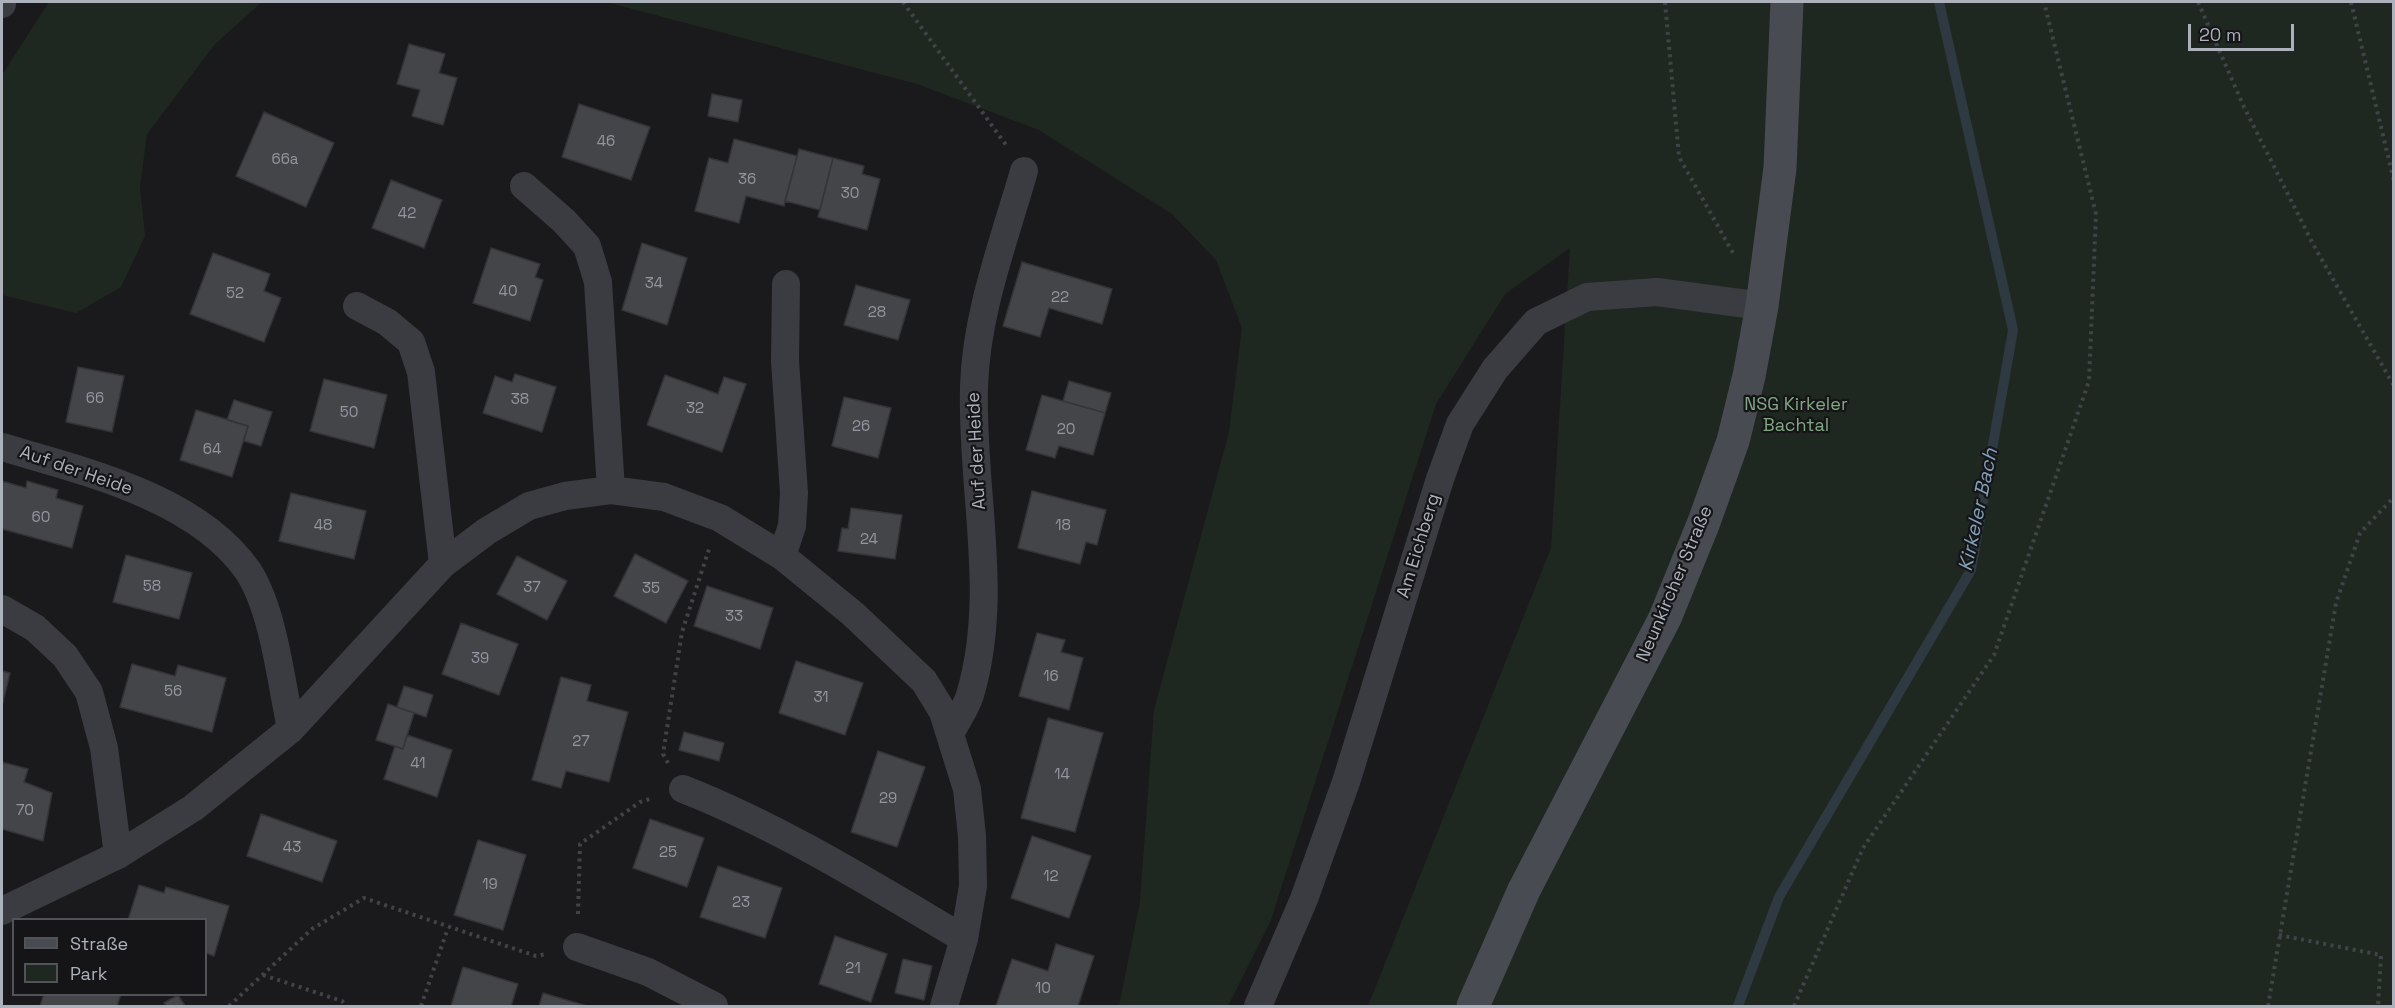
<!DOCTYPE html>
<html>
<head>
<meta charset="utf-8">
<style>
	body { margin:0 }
	#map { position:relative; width:2395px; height:1008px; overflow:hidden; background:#1a1a1c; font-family:"Space Grotesk",sans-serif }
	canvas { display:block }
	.frame { position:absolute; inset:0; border:3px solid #acb1bc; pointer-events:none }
	.legend { position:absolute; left:12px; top:918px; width:195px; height:78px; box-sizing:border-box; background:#151517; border:2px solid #515359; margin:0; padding:8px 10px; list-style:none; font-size:18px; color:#acb1bc }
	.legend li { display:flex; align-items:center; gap:12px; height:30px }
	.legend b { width:30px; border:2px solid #515359 }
	.scale { position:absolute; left:2188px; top:24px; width:106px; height:27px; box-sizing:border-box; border:3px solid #acb1bc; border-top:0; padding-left:8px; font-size:18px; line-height:21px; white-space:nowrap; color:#acb1bc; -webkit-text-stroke:4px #151517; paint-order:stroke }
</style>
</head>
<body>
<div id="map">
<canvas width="2395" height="1008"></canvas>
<div class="frame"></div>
<ul class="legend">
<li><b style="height:8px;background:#484b52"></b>Straße</li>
<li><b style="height:16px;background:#1f2820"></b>Park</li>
</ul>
<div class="scale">20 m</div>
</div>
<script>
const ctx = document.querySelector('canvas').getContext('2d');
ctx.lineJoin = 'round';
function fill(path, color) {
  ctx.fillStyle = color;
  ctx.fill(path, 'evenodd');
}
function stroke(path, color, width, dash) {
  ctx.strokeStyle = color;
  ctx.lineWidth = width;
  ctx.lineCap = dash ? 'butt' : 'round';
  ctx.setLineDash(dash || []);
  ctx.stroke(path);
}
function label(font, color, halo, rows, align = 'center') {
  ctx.font = font + ' "Space Grotesk",sans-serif';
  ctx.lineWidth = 4.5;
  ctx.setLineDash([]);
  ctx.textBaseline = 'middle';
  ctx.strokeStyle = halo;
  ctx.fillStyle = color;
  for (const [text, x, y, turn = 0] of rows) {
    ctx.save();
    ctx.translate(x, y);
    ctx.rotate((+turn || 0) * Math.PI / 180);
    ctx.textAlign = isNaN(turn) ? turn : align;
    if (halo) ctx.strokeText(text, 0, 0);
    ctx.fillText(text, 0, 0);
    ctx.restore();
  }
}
const green = new Path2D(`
	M49 2H262L215 44 147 134 140 187 145 236 121 287 76 313 2 295V75Z
	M606 2H2393V1006H1368L1551 548 1570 248 1505 294 1436 404 1271 920 1228 1006H1119L1140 902 1154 710 1229 432 1242 328 1216 260 1172 214 1039 130 917 84Z`);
const stream = new Path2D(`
	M1738 1006 1779 897 1971 570 2013 330 1939 2`);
const building = new Path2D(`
	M409 44 445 54 439 73 457 78 443 125 412 116 420 90 397 84Z
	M712 94 742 100 738 122 708 116Z
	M579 104 650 127 631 180 562 157Z
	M264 112 334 143 306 207 236 176Z
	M734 139 797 156 784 206 746 196 739 223 695 211 709 158 728 163Z
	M799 149 833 158 820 210 785 201Z
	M833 158 864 166 862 174 880 179 867 230 818 217Z
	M391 180 442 200 424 248 372 228Z
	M642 243 687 258 667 325 622 310Z
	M491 248 540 264 535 277 543 280 530 321 473 303Z
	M213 253 270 274 264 291 281 298 264 342 190 314Z
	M1022 262 1112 289 1102 324 1049 308 1040 337 1003 326Z
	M856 285 910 300 898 340 844 325Z
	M78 367 124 376 112 432 66 422Z
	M515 374 556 387 542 432 483 413 495 376 512 382Z
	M665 375 718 394 724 377 746 384 722 452 647 425Z
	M324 379 387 395 374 448 310 431Z
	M1069 381 1111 393 1105 413 1063 401Z
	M1042 395 1105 413 1093 455 1059 446 1055 458 1026 450Z
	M844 397 891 408 878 458 832 446Z
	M234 400 272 412 261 446 244 441 248 426 227 420Z
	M196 410 248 426 232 477 180 460Z
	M2 481 26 488 27 481 58 490 56 498 83 506 72 548 2 529Z
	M1032 491 1106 510 1097 545 1086 542 1080 564 1018 548Z
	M291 493 366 511 354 559 279 541Z
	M851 508 902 515 895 559 838 551 842 528 848 529Z
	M635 554 688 581 666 623 614 596Z
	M126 555 192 573 179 619 113 602Z
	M517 556 567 581 547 620 497 594Z
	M707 586 773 608 760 649 694 626Z
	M461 623 518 644 499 695 442 674Z
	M1037 633 1065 640 1061 652 1083 658 1069 710 1019 696Z
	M796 661 863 683 845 735 779 713Z
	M132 664 175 676 178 665 226 678 212 732 120 707Z
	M2 671 10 673 2 706Z
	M561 677 591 685 587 701 628 712 609 782 566 771 561 788 532 780Z
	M404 686 433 695 426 717 397 707Z
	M388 704 414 713 403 749 376 740Z
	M1048 718 1103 733 1075 832 1021 818Z
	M684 732 724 743 719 761 679 750Z
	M407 735 452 750 437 797 384 779 395 746 403 749Z
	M878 751 925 767 897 847 851 832Z
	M2 762 28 769 24 782 52 793 43 841 2 829Z
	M261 814 337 841 322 882 247 856Z
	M650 819 704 838 687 887 633 868Z
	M1032 836 1091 856 1069 918 1011 898Z
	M478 840 526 855 503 930 454 915Z
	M718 866 782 888 765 938 700 917Z
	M139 885 164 893 166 887 229 906 214 956 206 953V920H128Z
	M835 936 887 954 871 1002 819 984Z
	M1056 944 1094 956 1078 1006H996L1012 959 1048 971Z
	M903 959 932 966 924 1000 895 993Z
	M463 967 518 984 511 1006H451Z
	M543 993 587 1006H539Z
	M44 994H121L117 1006H40Z
	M178 995 185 1006H167L164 1003Z`);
const path = new Path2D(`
	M903 2 1006 145
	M1665 2 1679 157 1733 253
	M2198 2 2244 107 2314 246 2394 386
	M2351 2 2394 181
	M668 763 663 754 682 632 709 549
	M578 914 580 844 640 802 653 798
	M2279 935 2381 955 2378 1006
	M263 975 342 1001 346 1006
	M229 1006 312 929 364 898 536 956 546 954
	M421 1006 448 928
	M1794 1006 1863 848 1994 655 2089 381 2096 214 2044 2
	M2268 1006 2336 603 2360 533 2394 497`);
const street = new Path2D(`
	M2 4V2
	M524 186 564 221 587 246 598 282 611 490
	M357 306 387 322 411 342 421 372 443 564
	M2 447C83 471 197 497 248 571 274 611 281 682 291 729
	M782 556 792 526 794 493 785 361 786 284
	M2 609 35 628 65 656 89 692 104 748 118 855
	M951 732C957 720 966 708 970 695 1000 594 971 491 974 387 976 313 1004 241 1024 171
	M683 789C782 828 873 885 964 939
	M2 911 118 855 193 808 291 729 443 564 487 531 529 506 565 496 611 490 664 497 720 518 782 556 853 614 924 681 943 712 967 789 972 836 973 886 964 939 944 1006
	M577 947 648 972 714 1006
	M1258 1006 1304 899 1346 782 1440 479 1460 424 1495 369 1536 322 1587 297 1657 292 1762 306`);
const secondary = new Path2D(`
	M1473 1006 1524 890 1665 618 1704 522 1733 441 1749 376 1762 306 1780 168 1787 2`);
const numberNames = [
	["46",606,142],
	["66a",285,160],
	["36",747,180],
	["30",850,194],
	["42",407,214],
	["34",654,284],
	["40",508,292],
	["52",235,294],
	["22",1060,298],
	["28",877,313],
	["66",95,399],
	["38",520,400],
	["32",695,409],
	["50",349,413],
	["26",861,427],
	["20",1066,430],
	["64",212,450],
	["60",41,518],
	["48",323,526],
	["18",1063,526],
	["24",869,540],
	["58",152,587],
	["37",532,588],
	["35",651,589],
	["33",734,617],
	["39",480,659],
	["16",1051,677],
	["56",173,692],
	["31",821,698],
	["27",581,742],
	["41",418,764],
	["14",1062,775],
	["29",888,799],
	["70",25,811],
	["43",292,848],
	["25",668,853],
	["12",1051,877],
	["19",490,885],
	["23",741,903],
	["21",853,969],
	["10",1043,989]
];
const parkNames = [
	["NSG Kirkeler",1796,405],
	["Bachtal",1796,426]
];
const streetNames = [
	["Auf der Heide",977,451,-93],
	["Auf der Heide",76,471,19],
	["Am Eichberg",1419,546,-73],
	["Neunkircher Straße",1675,584,-67]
];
const waterNames = [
	["Kirkeler Bach",1979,510,-78]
];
fill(green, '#1f2820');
stroke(stream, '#2e3941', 10);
fill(building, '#444549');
stroke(building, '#343438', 1.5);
stroke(path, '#404348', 4, [3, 4.5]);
stroke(street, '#3a3c41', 28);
stroke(secondary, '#484b52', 33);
label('15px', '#92969f', null, numberNames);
label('18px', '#82a884', '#151517', parkNames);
label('18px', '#acb1bc', '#151517', streetNames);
label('italic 20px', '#819fb8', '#151517', waterNames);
</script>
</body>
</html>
